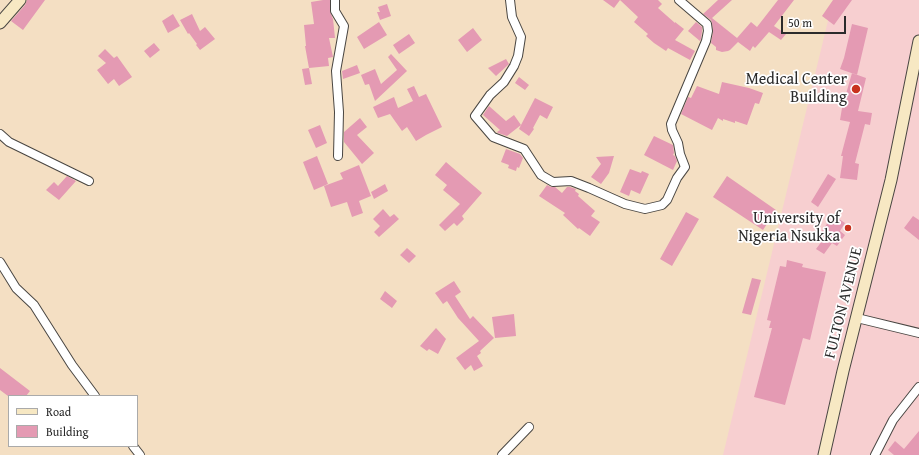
<!DOCTYPE html>
<html>
<head>
<meta charset="utf-8">
<style>
	body { margin:0 }
	#map { position:relative; width:919px; height:455px; overflow:hidden; background:#f4dfc3; font-family:"Gentium Book Plus",serif }
	canvas { display:block }
	.legend { position:absolute; left:8px; top:395px; width:130px; height:52px; box-sizing:border-box; background:#fff; border:1px solid #aaa; margin:0; padding:5px 7px; list-style:none; font-size:12px; color:#2b2b2b }
	.legend li { display:flex; align-items:center; gap:8px; height:20px }
	.legend b { width:20px; border:1px solid #aaa }
	.scale { position:absolute; left:781px; top:16px; width:65px; height:18px; box-sizing:border-box; border:2px solid #2b2b2b; border-top:0; padding-left:5px; font-size:12px; line-height:14px; white-space:nowrap; color:#2b2b2b; -webkit-text-stroke:3px #fff; paint-order:stroke }
</style>
</head>
<body>
<div id="map">
<canvas width="919" height="455"></canvas>
<ul class="legend">
<li><b style="height:5px;background:#f7e8c3"></b>Road</li>
<li><b style="height:11px;background:#e49ab3"></b>Building</li>
</ul>
<div class="scale">50 m</div>
</div>
<script>
const ctx = document.querySelector('canvas').getContext('2d');
ctx.lineJoin = 'round';
function fill(path, color) {
  ctx.fillStyle = color;
  ctx.fill(path, 'evenodd');
}
function stroke(path, color, width, dash) {
  ctx.strokeStyle = color;
  ctx.lineWidth = width;
  ctx.lineCap = dash ? 'butt' : 'round';
  ctx.setLineDash(dash || []);
  ctx.stroke(path);
}
function label(font, color, halo, rows, align = 'center') {
  ctx.font = font + ' "Gentium Book Plus",serif';
  ctx.lineWidth = 3.5;
  ctx.setLineDash([]);
  ctx.textBaseline = 'middle';
  ctx.strokeStyle = halo;
  ctx.fillStyle = color;
  for (const [text, x, y, turn = 0] of rows) {
    ctx.save();
    ctx.translate(x, y);
    ctx.rotate((+turn || 0) * Math.PI / 180);
    ctx.textAlign = isNaN(turn) ? turn : align;
    if (halo) ctx.strokeText(text, 0, 0);
    ctx.fillText(text, 0, 0);
    ctx.restore();
  }
}
const built = new Path2D(`
	M833 0H919V455H723Z`);
const building = new Path2D(`
	M27 0H45L23 30 11 21 25 5Z
	M323 0H330V11L333 19 335 38H329L333 57 328 58 329 66 309 68 312 84 305 85 302 69 309 68 305 46H306L304 25 314 24 311 2Z
	M603 0H658L662 4 658 8 675 23V22L684 29 675 40 695 51 690 60 668 48 666 51 654 43 646 36 648 34 634 22 638 17 620 0 614 8Z
	M718 0H732L712 18 737 38 751 22 757 27 778 0H794L774 26 786 34 781 40 769 32 755 48 753 46 750 51 738 42 730 50 728 51 722 52 716 50V47L711 43 713 32 712 23 711 20 703 14Z
	M833 0H852L834 25 822 16Z
	M387 4 391 16 380 20 377 12H380L378 7Z
	M173 14 180 26 168 33 162 21Z
	M192 14 200 31 205 27 215 39 200 50 196 45 197 44 189 33 188 34 180 20Z
	M379 22 387 35 364 49 357 37Z
	M696 22 702 27V31L701 39 700 41 688 31Z
	M852 24 868 28 857 75 840 69 844 58Z
	M473 28 482 40 467 52 458 40Z
	M409 34 415 43 399 54 393 45Z
	M154 43 160 50 150 58 144 51Z
	M105 49 114 58 117 56 132 77 119 86 114 79 108 84 97 70 106 63 98 56Z
	M391 54 407 71 375 101 369 84 365 85 361 75 375 69 381 84 397 70 388 57Z
	M506 59 509 64 496 76 488 68Z
	M357 65 360 73 343 79 342 71Z
	M852 73 866 78 858 111 872 113 870 125 865 124 855 163 859 164 857 180 840 178 843 156H841L850 122 840 120 842 108Z
	M519 77 529 85 525 90 515 83Z
	M722 82 749 88 763 93 759 104 755 103 747 125 735 121V123L723 119V121L718 118 712 130 681 114 688 97 691 98 697 86 719 94Z
	M414 86 419 97 426 94 442 127 426 135 416 141 407 127 402 131 390 114 378 118 373 107 394 97 398 108 413 101 407 89Z
	M535 98 553 107 547 119 540 115 533 128 534 129 529 136 519 129 521 125 507 136 498 133 497 132 500 130 483 115 489 106 506 121 514 115 521 125Z
	M360 118 367 127 357 135 374 153 362 164 344 142V132Z
	M320 125 327 143 316 148 308 130Z
	M654 136 673 145 674 153 673 155 675 156 677 161 673 170 644 155Z
	M506 149 520 154 523 158 519 168 517 167 516 171 508 168 509 165 501 162Z
	M317 156 328 184 314 190 303 162Z
	M614 156 609 173 601 184 591 177 601 164 596 157Z
	M446 162 482 193 462 216 464 219 457 226 454 223 445 231 439 225 460 204 443 190 447 185 435 175Z
	M359 165 371 196 359 201 363 213 352 217 347 202 331 207 324 186 343 179 340 173Z
	M630 169 641 173 642 171 649 174 640 194 631 190 629 196 620 192Z
	M828 174 836 179 818 207 811 202Z
	M67 176 76 181 59 200 46 190 54 182 58 186Z
	M727 176 776 210 763 230 713 197Z
	M385 184 388 191 374 199 371 192Z
	M547 185 551 187H555L562 193 567 187H570L576 189 575 191 579 194 578 196 595 211 591 216 600 222 590 236 579 228 578 229 563 215 565 213 539 196Z
	M383 209 390 217 394 214 399 219 379 237 374 232 380 226 373 219Z
	M686 212 699 219 672 266 660 259Z
	M833 215 845 223 840 231 845 235 837 246 832 243 824 254 816 249 825 237 820 234Z
	M913 216 919 220V240L904 228Z
	M407 248 416 256 409 263 400 255Z
	M787 260 803 264 802 267 826 272 810 340 803 338 785 405 754 397 772 328H769L771 321 767 320 780 266 786 267Z
	M752 278 761 280 751 315 742 313Z
	M454 281 461 292 455 296 470 319 473 316 494 338 480 351 481 353 477 356 483 366 474 371 471 365 465 370 456 358 479 341 458 318 447 301 443 304 435 293Z
	M385 291 397 301 392 308 380 299Z
	M514 314 516 336 495 338 492 317Z
	M436 328 446 339 438 354 429 349 427 351 420 346Z
	M0 368 30 391 26 396H8L0 390Z
	M919 431V455H894L888 450 895 441 904 449Z`);
const street = new Path2D(`
	M335 0V11L344 26 336 71 339 112 338 156
	M510 0 512 17 521 37 518 56 514 66 504 82 490 95 475 116 493 137 524 149 541 175 553 182 571 181 589 188 625 204 645 209 662 205 667 200 677 178 685 167 680 154 678 143 672 130 671 124 706 41 708 31 707 24 679 0
	M0 134 9 142 89 181
	M0 262 16 288 34 305 72 365 95 396
	M857 318 919 333
	M133 446 140 455
	M502 455 529 427
	M875 455 893 420 919 387`);
const secondary = new Path2D(`
	M0 23 20 0
	M824 455 843 371 891 180 919 41`);
const markers = [
	[856,89,5,"#c8321e"],
	[848,228,4,"#c8321e"]
];
const poiNames = [
	["Medical Center",847,80],
	["Building",847,98],
	["University of",840,219],
	["Nigeria Nsukka",840,237]
];
const streetNames = [
	["FULTON AVENUE",844,303,-76]
];
fill(built, '#f7cfd0');
fill(building, '#e49ab3');
stroke(street, '#494642', 10);
stroke(secondary, '#494642', 13);
stroke(street, '#fff', 8);
stroke(secondary, '#f7e8c3', 11);
for (const [x, y, r, color] of markers) {
  const dot = new Path2D();
  dot.arc(x, y, r, 0, 2 * Math.PI);
  ctx.fillStyle = color;
  ctx.fill(dot);
  stroke(dot, '#fff', 1.5);
}
label('16px', '#2b2b2b', '#fff', poiNames, 'right');
label('16px', '#2b2b2b', '#fff', streetNames);
</script>
</body>
</html>
